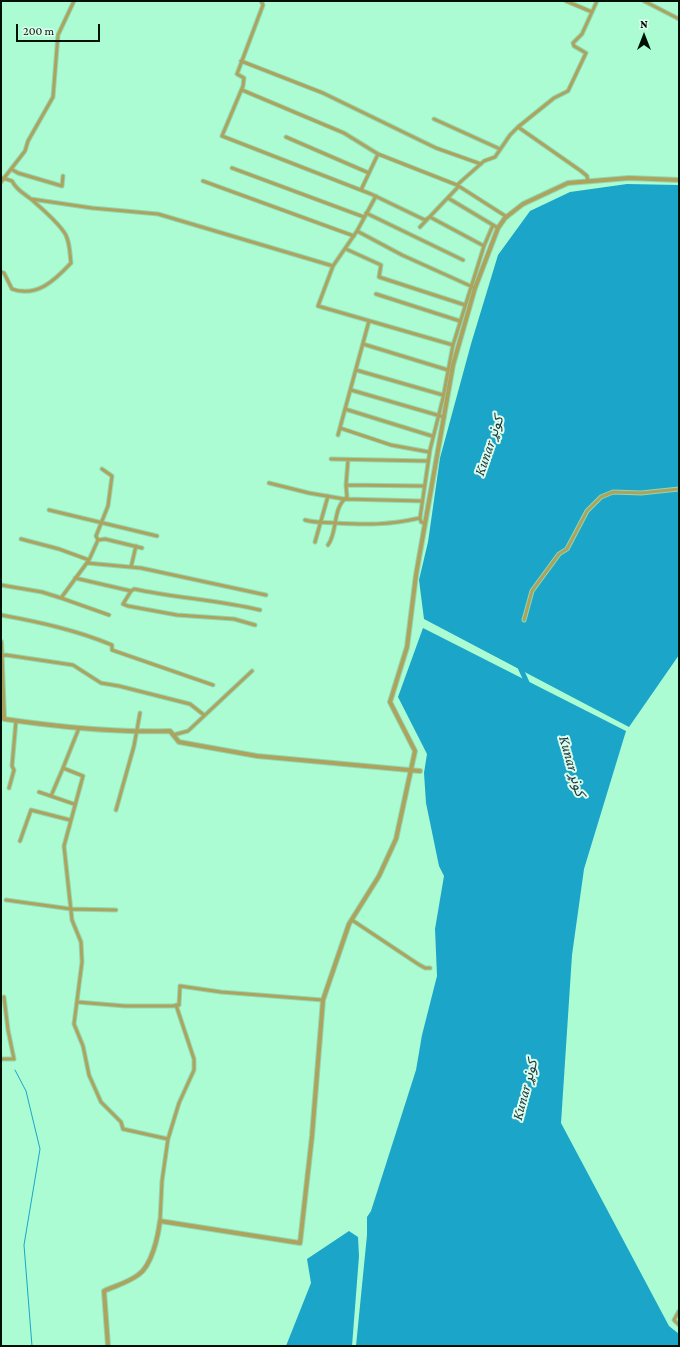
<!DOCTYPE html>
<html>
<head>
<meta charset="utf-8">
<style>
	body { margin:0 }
	#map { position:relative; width:680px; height:1347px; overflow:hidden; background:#abfcd3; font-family:"Crimson Pro",serif }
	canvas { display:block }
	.frame { position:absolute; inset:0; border:2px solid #001208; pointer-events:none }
	.north { position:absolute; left:624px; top:16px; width:40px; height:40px; -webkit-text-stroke:3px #defdec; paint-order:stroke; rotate:0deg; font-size:11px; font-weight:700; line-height:16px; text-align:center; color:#001208 }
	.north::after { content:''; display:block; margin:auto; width:14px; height:18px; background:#001208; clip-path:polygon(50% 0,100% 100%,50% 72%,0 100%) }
	.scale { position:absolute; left:16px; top:24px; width:84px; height:18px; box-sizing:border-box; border:2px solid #001208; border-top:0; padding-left:5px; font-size:12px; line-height:14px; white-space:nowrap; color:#001208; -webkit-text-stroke:3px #defdec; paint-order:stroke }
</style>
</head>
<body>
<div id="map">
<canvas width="680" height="1347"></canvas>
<div class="frame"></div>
<div class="north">N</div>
<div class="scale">200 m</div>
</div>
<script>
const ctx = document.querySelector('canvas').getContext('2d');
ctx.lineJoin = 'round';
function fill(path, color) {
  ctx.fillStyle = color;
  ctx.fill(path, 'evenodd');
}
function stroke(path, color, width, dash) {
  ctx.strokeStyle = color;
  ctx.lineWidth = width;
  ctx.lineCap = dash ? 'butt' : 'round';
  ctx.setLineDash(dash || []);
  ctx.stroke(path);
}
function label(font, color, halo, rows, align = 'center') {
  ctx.font = font + ' "Crimson Pro","Noto Sans Arabic",serif';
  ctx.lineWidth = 4;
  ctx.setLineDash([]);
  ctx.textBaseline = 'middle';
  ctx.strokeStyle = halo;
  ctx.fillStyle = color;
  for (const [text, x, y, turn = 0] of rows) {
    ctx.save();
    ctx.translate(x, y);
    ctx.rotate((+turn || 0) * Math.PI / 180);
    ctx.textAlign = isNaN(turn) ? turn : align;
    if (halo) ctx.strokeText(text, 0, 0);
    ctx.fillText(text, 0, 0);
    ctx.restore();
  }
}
const water = new Path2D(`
	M627 184 679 185V655L629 727 424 619 419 580 428 542 440 458 471 344 498 255 530 211 570 192Z
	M423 628 626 731 584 869 572 955 561 1123 669 1326 679 1334V1346H356L367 1235V1217L371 1211 416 1070 422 1035 437 976 435 929 444 876 439 866 426 803 424 773 427 754 398 697Z
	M349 1231 358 1237 359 1256 352 1346H286L311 1283 307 1259Z`);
const stream = new Path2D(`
	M15 1070 26 1091 40 1149 24 1245 32 1346`);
const river = new Path2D(`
	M519 665 529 687`);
const minor = new Path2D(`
	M261 1 263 5 237 74 244 78 243 86 222 136 371 194 425 220 430 217 484 246
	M566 1 592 12
	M644 1 679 19
	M241 61 323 93 436 148 481 164
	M242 90 344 133 378 154 457 185
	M434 119 500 149
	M518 127 581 171 587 176 588 181
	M286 137 369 173
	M232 168 364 217
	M11 169 18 173 62 186 63 176
	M203 181 354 236
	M1 182 25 151 28 141 53 97 58 35 74 1
	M361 190 378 154
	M448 198 493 225
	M31 199 92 208 158 214 333 266 357 231 402 255 475 288
	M366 213 463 260
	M507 217 457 185 484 161 495 157 510 135 518 127 554 98 568 91 586 53 574 46 573 43 582 34 597 1
	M420 227 459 186
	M357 231 376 196
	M346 249 381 265 379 277 465 305
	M333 266 318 306 453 345
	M1 272 4 273 12 289C37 298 55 280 71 263 70 255 70 246 67 238 64 227 41 208 32 200 23 192 18 192 12 181L3 178
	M376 294 460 321
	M363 344 448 370
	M356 370 443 395
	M351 390 444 417
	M345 409 432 436
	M340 428 391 445 429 452
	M338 435 369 321
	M331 459 428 461
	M269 483 309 493 344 499 422 501
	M346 485 348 460
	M49 510 157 536
	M305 520C315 523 324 522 335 523 367 525 388 525 420 518
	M425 523 421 522 420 518 430 450 443 398 453 345 484 246 493 225 498 228
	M21 539 59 549 89 560 87 563 141 568 266 595
	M98 540 105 539 142 548
	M315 542 328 496
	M328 545C338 532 332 508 347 497L346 485 424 486
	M131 567 136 546
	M75 578 131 591 134 589C176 598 219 600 260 610
	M1 585 42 592 61 598 89 560 98 540 96 536 108 506 112 476 102 469
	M131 591 123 604 128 606 177 615 234 619 255 625
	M61 598 109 615
	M1 615C39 622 76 630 112 645V650L213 685
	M524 620 532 591 559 554 567 549 587 511 601 497 613 492 641 493 679 489
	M1 656 6 655 73 665 101 683 119 686 190 704 204 715
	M79 728 63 768 83 776 64 846 72 920 81 942 82 962 74 1024 83 1046 89 1075 101 1102 121 1122 123 1129 168 1139 162 1181 160 1221
	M173 735 188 731 252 671
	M9 788 14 770 12 766 16 721
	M39 792 74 804
	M51 796 63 768
	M116 810 134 746 140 713
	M20 841 31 810 70 820
	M6 900 71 909 116 910
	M352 920 418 964 425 968H430
	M77 1002 125 1006H173L179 1005 180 986 221 992 323 1000
	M1 1059H14L8 1030 4 997
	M168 1139 179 1103 194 1070V1059L176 1005
	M679 1311 674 1320 679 1325`);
const tertiary = new Path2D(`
	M1 642 4 719C59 727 114 733 170 731L179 742 257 756 420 771
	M108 1346 104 1291C115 1286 129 1282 138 1275 152 1266 158 1236 160 1221L300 1243 312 1136 323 1000 349 924 379 876 396 839 415 751 390 702 407 647 416 575 453 365 475 288 498 228 505 218 523 204 568 183 629 178 679 180`);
const waterNames = [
	["Kunar کونړ",489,446,-71],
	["Kunar کونړ",572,766,74],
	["Kunar کونړ",525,1090,-75]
];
fill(water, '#1aa5c9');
stroke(stream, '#1aa5c9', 1);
stroke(river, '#1aa5c9', 5);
stroke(minor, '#90d7b3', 5);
stroke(tertiary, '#90d7b3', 6);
stroke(minor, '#ada35c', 3);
stroke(tertiary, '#ada35c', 4);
label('italic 15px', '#1b363e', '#defdec', waterNames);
</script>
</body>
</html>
